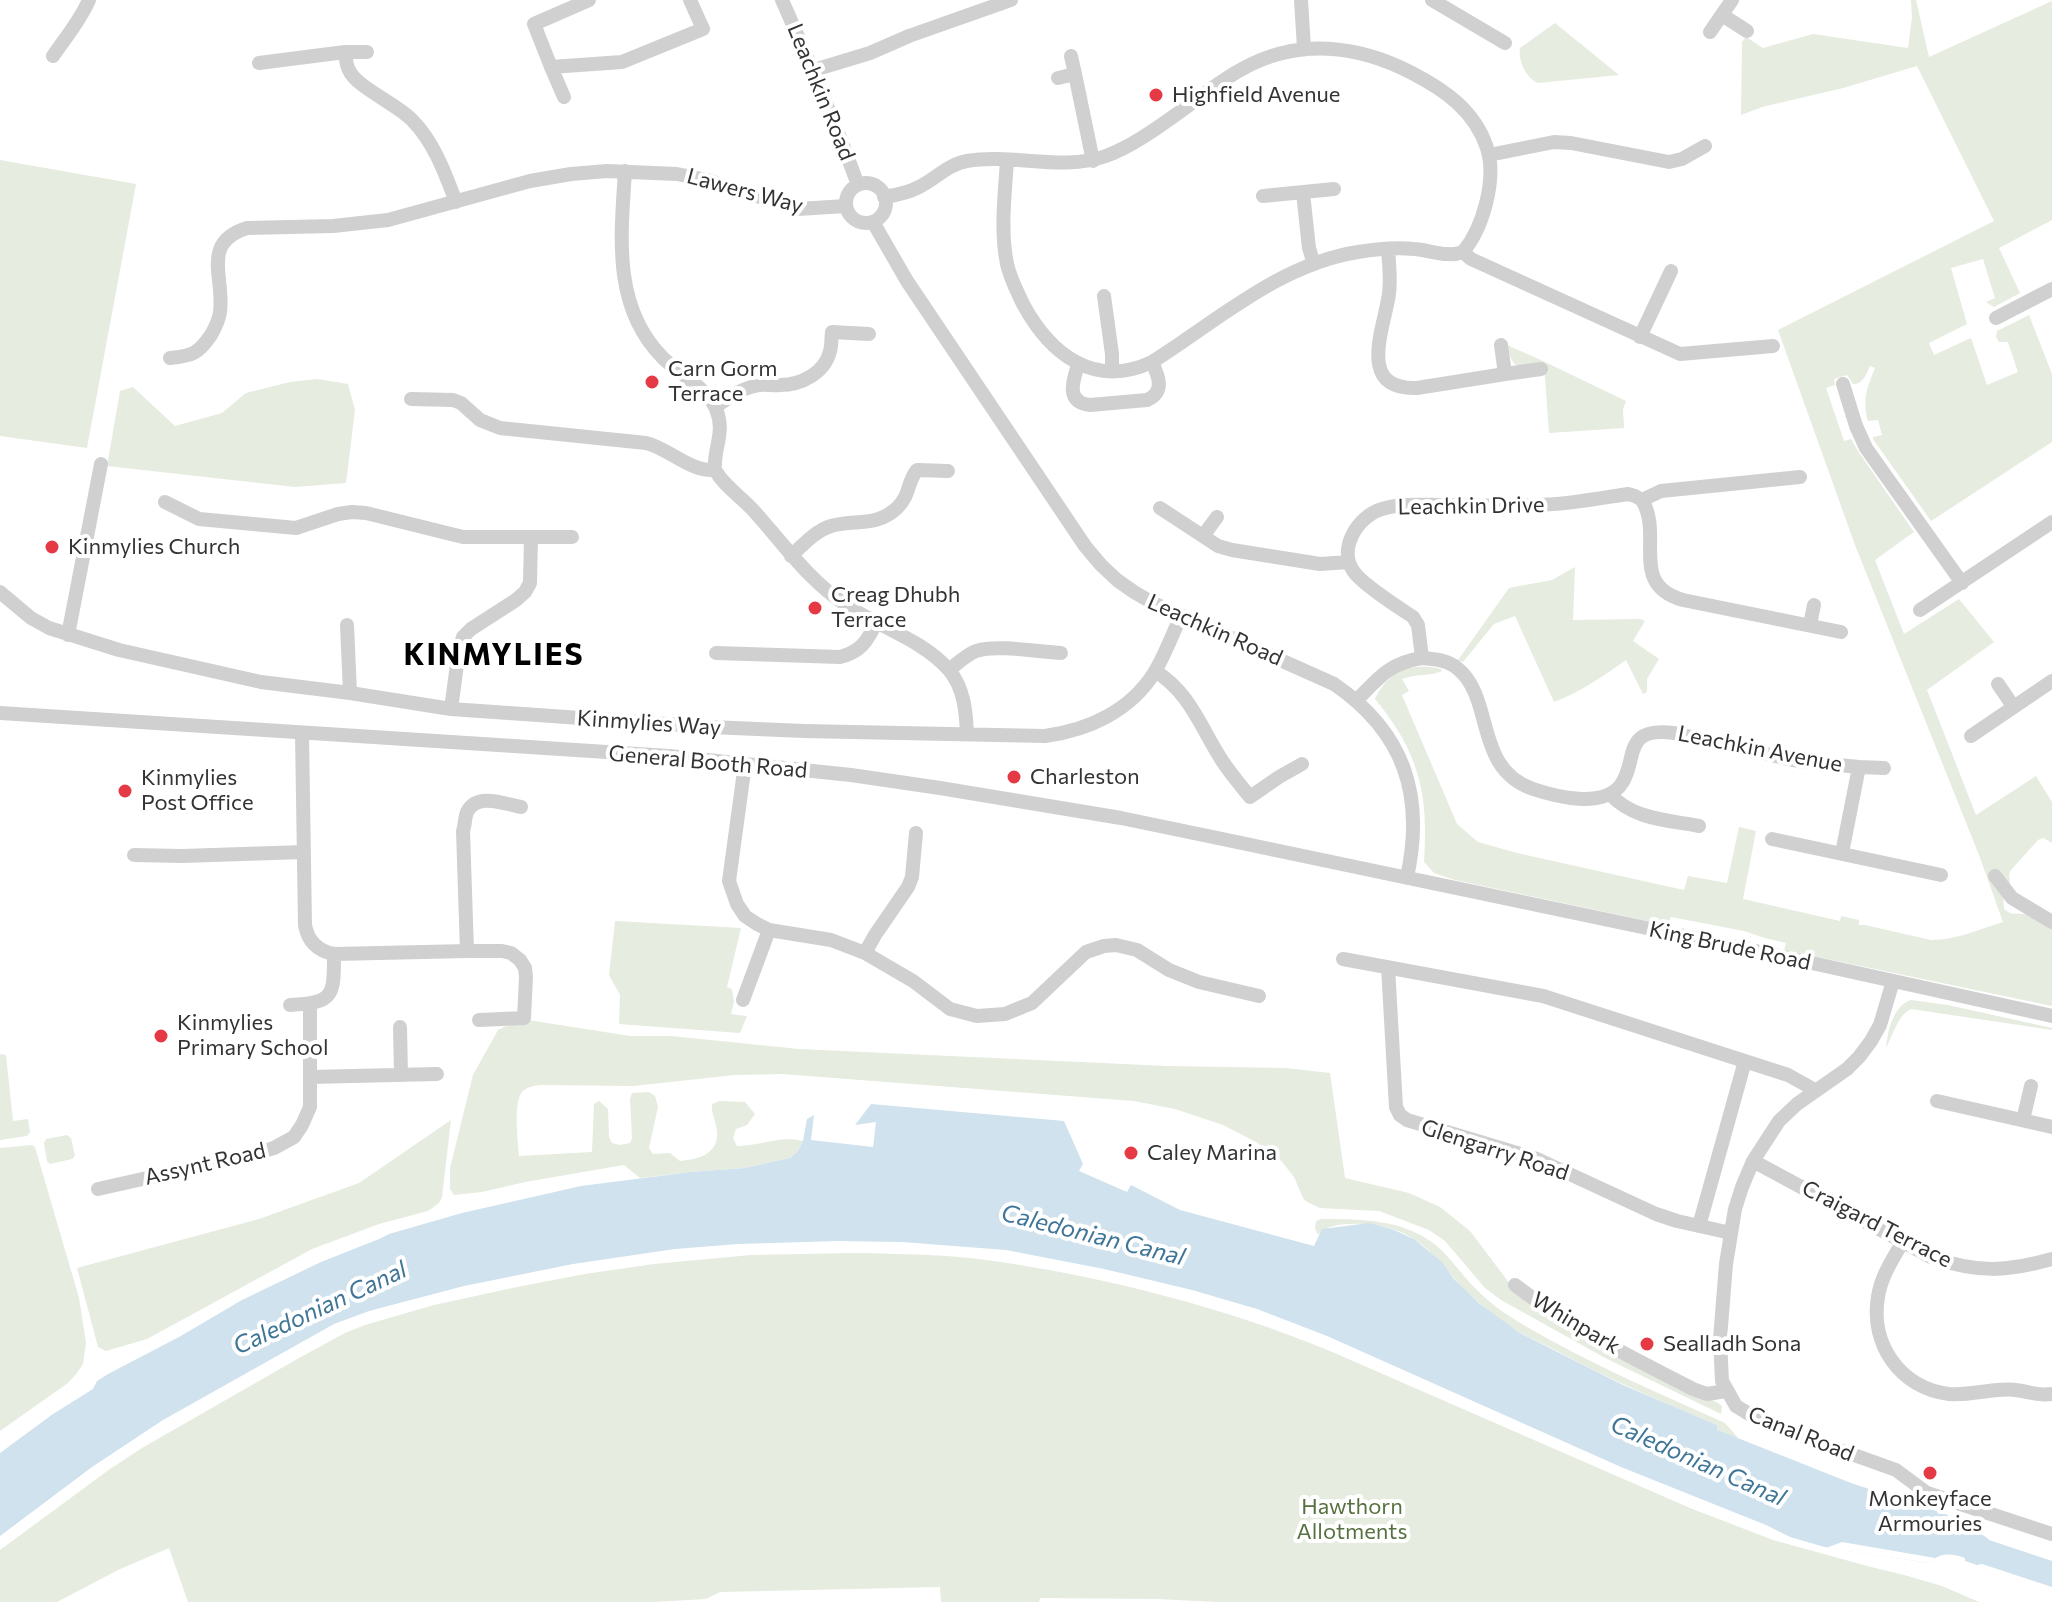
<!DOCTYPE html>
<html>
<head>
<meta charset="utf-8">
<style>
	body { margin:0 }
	canvas { display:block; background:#fff }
</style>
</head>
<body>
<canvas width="2052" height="1602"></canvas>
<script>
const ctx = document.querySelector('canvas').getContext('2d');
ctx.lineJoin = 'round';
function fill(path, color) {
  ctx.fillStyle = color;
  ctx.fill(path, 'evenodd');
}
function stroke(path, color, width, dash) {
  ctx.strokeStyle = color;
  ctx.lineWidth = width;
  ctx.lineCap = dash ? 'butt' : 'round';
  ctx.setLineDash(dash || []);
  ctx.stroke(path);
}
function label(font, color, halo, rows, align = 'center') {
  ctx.font = font + ' Commissioner,sans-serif';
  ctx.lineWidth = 8;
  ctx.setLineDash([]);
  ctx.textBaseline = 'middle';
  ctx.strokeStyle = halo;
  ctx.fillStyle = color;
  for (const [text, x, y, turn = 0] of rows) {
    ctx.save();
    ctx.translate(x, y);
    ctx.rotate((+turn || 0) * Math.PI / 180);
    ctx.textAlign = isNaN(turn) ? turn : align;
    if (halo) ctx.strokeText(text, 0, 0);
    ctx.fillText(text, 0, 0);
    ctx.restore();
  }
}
const green = new Path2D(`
	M1911 0H1916L1929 57 2052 1V220L1999 248 2020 293 1994 307 1986 302 1995 298 1983 259 1951 268 1967 324 1929 343 1934 355 1971 338 1987 385 2018 372 2008 342H1999L1996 337 1997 331 2029 315 2052 374V442L1931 521 1873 439V437L1882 435 1878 420 1868 421C1862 399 1867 388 1875 368L1870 366C1866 374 1863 385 1853 384L1847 375 1834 379 1835 385 1826 388 1844 441 1851 439 1858 451 1914 532 1875 560 1904 634 1959 599 1994 642 1927 690 1976 815 2036 776 2052 802V843L2043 838 2038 840 2011 870 2009 874 2010 886 2003 894 2004 909C2013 916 2014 913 2024 914 2033 915 2044 922 2052 926V1006L1784 950 1786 943 1765 938 1744 931 1671 917 1667 925 1455 880 1434 873 1424 862C1429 794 1419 752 1375 699 1386 672 1414 661 1441 669L1442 671C1432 676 1415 674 1402 679L1409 691 1402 695 1457 824 1478 842 1517 853 1684 890 1688 876 1727 883 1739 827 1756 831 1743 899 1840 921 1841 916 1859 920V925H1865L1931 940C1956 940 1980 929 2003 922L1979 855 1855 545 1778 330 1994 221 1917 66 1843 88 1762 107 1741 115 1742 42 1746 37 1763 48 1813 34 1908 48 1912 17Z
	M1555 23 1619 75 1538 83C1526 78 1518 61 1520 48Z
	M0 160 136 184 87 448 0 436Z
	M1507 345 1543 361 1626 401 1623 409 1624 428 1549 433 1544 363C1520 365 1513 374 1507 345Z
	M317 379 348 384 355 410 346 483 295 487 107 466 120 391 133 387 175 426 222 413 246 393 290 382Z
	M1575 567 1573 620 1641 619 1645 621 1633 641 1659 659 1647 679V692L1643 694 1626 660C1603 676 1581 692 1554 702L1515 616 1494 624 1463 662 1458 660 1509 588 1552 580Z
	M615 921 741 928 727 987 732 989 734 1002 731 1014 747 1016 740 1033 619 1024 620 995 609 975Z
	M1911 1000 1948 1005 2052 1028V1030L1911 1009C1898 1015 1893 1035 1886 1048 1888 1030 1893 1006 1911 1000Z
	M528 1020 630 1036H671L799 1049 1167 1066 1286 1068 1330 1073 1345 1178 1409 1193 1440 1207 1470 1231 1510 1284 1676 1382 1718 1403 1722 1406 1721 1414 1607 1359 1501 1300 1485 1288 1445 1241 1429 1230 1379 1211 1320 1208 1307 1202 1303 1198 1294 1177 1279 1158 1256 1142 1223 1125 1175 1109 1134 1101 782 1074 735 1075 633 1086 540 1085C533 1086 527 1087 522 1092 513 1104 518 1141 519 1156L592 1152 594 1104 599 1101 608 1109 609 1137 612 1143 620 1145 630 1143 632 1138 630 1099 632 1093 649 1092 655 1096 658 1107 649 1148 653 1154 670 1153 680 1161C699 1159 719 1154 717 1131 716 1121 711 1114 712 1104L720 1101 745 1102 755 1114 747 1125 736 1129 733 1138 737 1146C759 1146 781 1135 803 1141L798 1151 790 1158 745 1168 691 1172 640 1178 624 1165 525 1182 482 1192 454 1195 450 1189V1168L473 1075 498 1030 504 1027Z
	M0 1054 6 1055 13 1121 28 1119 30 1132 27 1136 0 1140Z
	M451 1120 442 1197 439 1203 428 1211 379 1224 312 1249 147 1339 106 1351 98 1347 77 1268 259 1219 359 1183Z
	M67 1135 71 1138 75 1156 72 1159 50 1164 47 1161 44 1143 46 1139Z
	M32 1145 35 1147 79 1298 86 1343 83 1364 77 1373 68 1383 0 1431V1148Z
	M1321 1219C1361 1219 1404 1219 1437 1246 1451 1258 1461 1274 1474 1287 1489 1303 1508 1316 1527 1327 1591 1364 1658 1393 1725 1423L1739 1439 1717 1430V1425C1662 1402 1609 1379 1557 1351 1544 1344 1531 1339 1519 1332 1500 1320 1482 1306 1466 1291 1442 1266 1428 1241 1393 1229 1376 1223 1329 1219 1318 1235L1315 1228 1316 1221Z
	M854 1253C901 1254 948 1254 994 1261 1109 1278 1223 1307 1330 1351L1690 1508 1773 1540 1871 1567 1904 1575 1942 1586 1979 1602H1217L1157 1599 1040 1598 1039 1602H941L940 1587 720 1592 706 1599 652 1602H188L169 1548 118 1570 57 1602H0V1550L110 1469 142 1448 299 1358 345 1333 365 1325 434 1305 517 1287 585 1274 654 1264 751 1255Z`);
const water = new Path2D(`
	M871 1104 1064 1121 1083 1164 1079 1171 1127 1192 1131 1185 1180 1210 1314 1246 1322 1229 1369 1223 1392 1229 1414 1239 1442 1262 1454 1279 1480 1304 1520 1333 1623 1385 1717 1425V1430L1720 1431 1851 1483 1948 1515C1952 1527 1961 1531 1973 1535L1974 1533C1980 1534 1985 1535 1989 1540L2052 1561V1587L1982 1564 1977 1565 1965 1561V1558C1951 1553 1940 1552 1929 1563L1828 1548 1790 1537 1766 1525 1621 1467 1327 1336 1257 1309 1192 1290 1104 1269 1006 1250 902 1242 839 1241 738 1244 675 1249 573 1264 464 1286 369 1311 334 1324 163 1420 92 1467 0 1536V1453L53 1414 93 1389 97 1381 108 1374 179 1337 242 1300 321 1262 379 1239 389 1234 462 1213 581 1186 691 1172 745 1168 790 1158 798 1151 803 1141 807 1119 814 1115 811 1140 873 1147 876 1122 855 1125Z`);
const pier = new Path2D(`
	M1842 1542 1935 1558 1929 1563 1826 1548Z`);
const minor = new Path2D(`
	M589 0 534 24 551 67 622 62 703 29 690 0
	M782 0C809 61 835 122 858 185
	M1301 0 1304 48
	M1432 0 1505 43
	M1722 15 1747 31
	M1710 32 1732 0
	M345 52H367
	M53 56C66 37 80 21 89 0
	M1071 56 1075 74
	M259 63 345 52C346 58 346 65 349 70 356 87 397 104 412 120 434 142 445 173 456 202
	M551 67 564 97
	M814 70 870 53 909 36 1011 0
	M1058 78 1075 74 1093 161
	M1489 155 1554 142 1571 143 1669 162 1682 159 1705 146
	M1007 160C1005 194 1000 230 1007 264 1010 278 1017 291 1023 304 1050 354 1094 389 1152 362 1217 321 1280 264 1358 252 1376 249 1396 247 1414 249 1430 250 1448 258 1463 252
	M625 171C621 236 612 307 663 358 679 374 707 388 716 409 726 433 713 448 715 470
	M846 203a20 20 0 1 1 40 0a20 20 0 1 1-40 0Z
	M1303 193 1309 248 1314 264
	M1263 196 1334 189
	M884 197C897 195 908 193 919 187 935 179 949 164 967 161 1012 153 1062 172 1106 156 1130 147 1153 131 1174 116 1197 100 1219 81 1244 68 1299 38 1358 45 1412 73 1445 90 1475 111 1487 148 1497 179 1483 228 1463 252
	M873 222 907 281 1085 546 1101 565 1117 580 1134 592 1153 603 1334 684C1404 732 1425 795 1407 877
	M1388 249C1389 264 1391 279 1389 294 1384 329 1356 390 1417 388L1505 374 1501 345
	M1463 252 1471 259 1680 354 1773 346
	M1104 296 1112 354V371
	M1996 318 2052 289
	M1640 337 1671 271
	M170 358C192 356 198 354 211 335 215 328 219 321 220 312 225 278 200 243 247 228L333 226 388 220 530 181 571 174 607 171 677 174 707 180 798 209 846 206
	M1078 365C1073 381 1065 402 1090 405L1147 400C1165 392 1159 377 1152 362
	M1505 374 1541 369
	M1843 384 1856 426 1866 448 1962 583
	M411 399 453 400 461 403 480 420 500 428 646 443C670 449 690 472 715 470
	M715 407C727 399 740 389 755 386 763 383 772 386 780 385 801 385 825 373 830 351 832 345 831 338 832 332L869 334
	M715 470C724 486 740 496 753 510 783 543 808 580 846 605 879 627 923 640 949 670 964 688 966 711 967 734
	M1642 500C1664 536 1628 584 1683 600L1841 632
	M165 502 199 519 296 528 338 514 352 512 366 513 463 537H531L530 583 525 592 516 600 471 629 463 637 459 650 451 709
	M1160 508 1218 546 1232 550 1320 564 1349 562
	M1203 536 1217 517
	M531 537H572
	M791 556C803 545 815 531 831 526 856 519 875 528 897 508 910 496 907 482 917 470L948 471
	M0 592 31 618 49 628 119 650 261 682 350 693 451 709 710 727 804 731 1045 736C1089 730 1130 711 1154 673 1165 655 1172 635 1181 616
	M1920 610 2052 522
	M347 625 350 693
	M1810 625 1814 605
	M68 635 101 464
	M716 653 840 657C860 652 867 642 876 623
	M1422 658C1434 659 1447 660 1457 668 1495 698 1473 768 1533 789 1557 797 1601 808 1620 786 1639 762 1620 726 1674 733L1797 761 1859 767 1842 853
	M949 670C958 663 966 655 976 651 996 644 1039 652 1061 653
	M1155 671C1191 693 1201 729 1223 762 1231 774 1241 786 1250 797L1279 777 1302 764
	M1998 684 2013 706
	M1357 700C1379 677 1390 663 1422 658L1418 625 1413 617C1398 607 1363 585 1354 572 1337 549 1358 516 1382 509 1401 503 1423 505 1443 505 1472 505 1501 506 1530 505 1563 505 1595 499 1628 494L1635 496 1642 500 1661 491 1800 477
	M0 713 669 756 851 775 940 788 1121 818 1208 836 1780 956 2052 1016
	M302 733 305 925C308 942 318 951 334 954L467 951H502L511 953 520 960 525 968 526 977 524 1018 479 1020
	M1971 736 2052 681
	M745 764 729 881 737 904 745 916 757 924 769 930 831 940 865 953 913 981 950 1009 977 1016 1005 1014 1032 1003 1086 952 1104 946 1116 945 1137 950 1169 970 1199 982 1259 996
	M1859 767 1884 768
	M1610 794C1632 819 1667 820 1699 826
	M1772 839 1941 875
	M134 855 182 856 304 852
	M1995 876 2012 898 2052 922
	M467 951 463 831C465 825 465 817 467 812 477 792 505 804 521 807
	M865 953 875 935 908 887 912 877 916 833
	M1343 959 1543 996 1788 1075 1815 1090
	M1388 967 1396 1107 1400 1115 1407 1120 1537 1159 1656 1214 1677 1221 1731 1233
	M1893 981 1880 1025 1871 1041 1859 1057 1847 1069 1797 1104 1779 1121 1753 1161 1742 1187 1735 1209 1726 1264 1720 1339 1722 1381 1736 1406 1762 1422 1896 1470 1927 1493 2052 1534
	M743 1000 769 930
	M290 1005C334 1003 334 996 334 954
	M400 1027 401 1075
	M311 1077 437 1074
	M1937 1101 2052 1127
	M2023 1120 2031 1086
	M1753 1161 1931 1257C1976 1273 2007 1272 2052 1259
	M98 1189 254 1154 274 1148 294 1137 302 1125 310 1107V1004
	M1699 1226 1745 1061
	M1903 1241C1893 1259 1881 1276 1878 1297 1870 1344 1900 1388 1949 1394 1971 1396 1997 1387 2016 1390 2032 1392 2034 1396 2052 1394
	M1515 1285C1569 1327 1633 1358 1693 1389L1707 1394 1726 1391`);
const markers = [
	[1156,95,8,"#e63946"],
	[652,382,8,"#e63946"],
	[52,547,8,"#e63946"],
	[815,608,8,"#e63946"],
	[1014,777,8,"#e63946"],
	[125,791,8,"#e63946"],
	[161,1036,8,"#e63946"],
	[1131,1153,8,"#e63946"],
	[1647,1344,8,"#e63946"],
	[1930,1473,8,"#e63946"]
];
const streetNames = [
	["Leachkin Road",821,92,68],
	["Lawers Way",745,191,15],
	["Leachkin Drive",1471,506,-1],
	["Leachkin Road",1215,630,24],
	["Kinmylies Way",649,723,4],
	["Leachkin Avenue",1760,749,11],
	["General Booth Road",708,762,5],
	["King Brude Road",1730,946,12],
	["Glengarry Road",1495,1150,18],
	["Assynt Road",205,1164,-13],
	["Craigard Terrace",1877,1224,27],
	["Whinpark",1576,1323,31],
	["Canal Road",1801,1434,22]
];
const poiNames = [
	["Highfield Avenue",1172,95],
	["Carn Gorm",668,369],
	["Terrace",668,394],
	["Kinmylies Church",68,547],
	["Creag Dhubh",831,595],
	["Terrace",831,620],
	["Charleston",1030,777],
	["Kinmylies",141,778],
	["Post Office",141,803],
	["Kinmylies",177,1023],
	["Primary School",177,1048],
	["Caley Marina",1147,1153],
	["Sealladh Sona",1663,1344],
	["Monkeyface",1930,1499,"center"],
	["Armouries",1930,1524,"center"]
];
const parkNames = [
	["Hawthorn",1352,1507],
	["Allotments",1352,1532]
];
const waterNames = [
	["Caledonian Canal",1093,1235,14],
	["Caledonian Canal",320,1308,-25],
	["Caledonian Canal",1698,1461,24]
];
const districtNames = [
	["KINMYLIES",494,655]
];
fill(green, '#e6ecdf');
fill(water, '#cfe2ee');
fill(pier, '#fff');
stroke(minor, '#d0d0d0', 14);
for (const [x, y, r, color] of markers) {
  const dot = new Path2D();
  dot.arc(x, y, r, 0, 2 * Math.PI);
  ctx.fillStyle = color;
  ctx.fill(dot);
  stroke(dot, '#fff', 3);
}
label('22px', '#333', '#fff', streetNames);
label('22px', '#333', '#fff', poiNames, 'left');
label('22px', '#56703f', '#fff', parkNames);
label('italic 24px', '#3f7597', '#fff', waterNames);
ctx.letterSpacing = '2px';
label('bold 30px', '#000', '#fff', districtNames);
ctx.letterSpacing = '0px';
</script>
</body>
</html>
